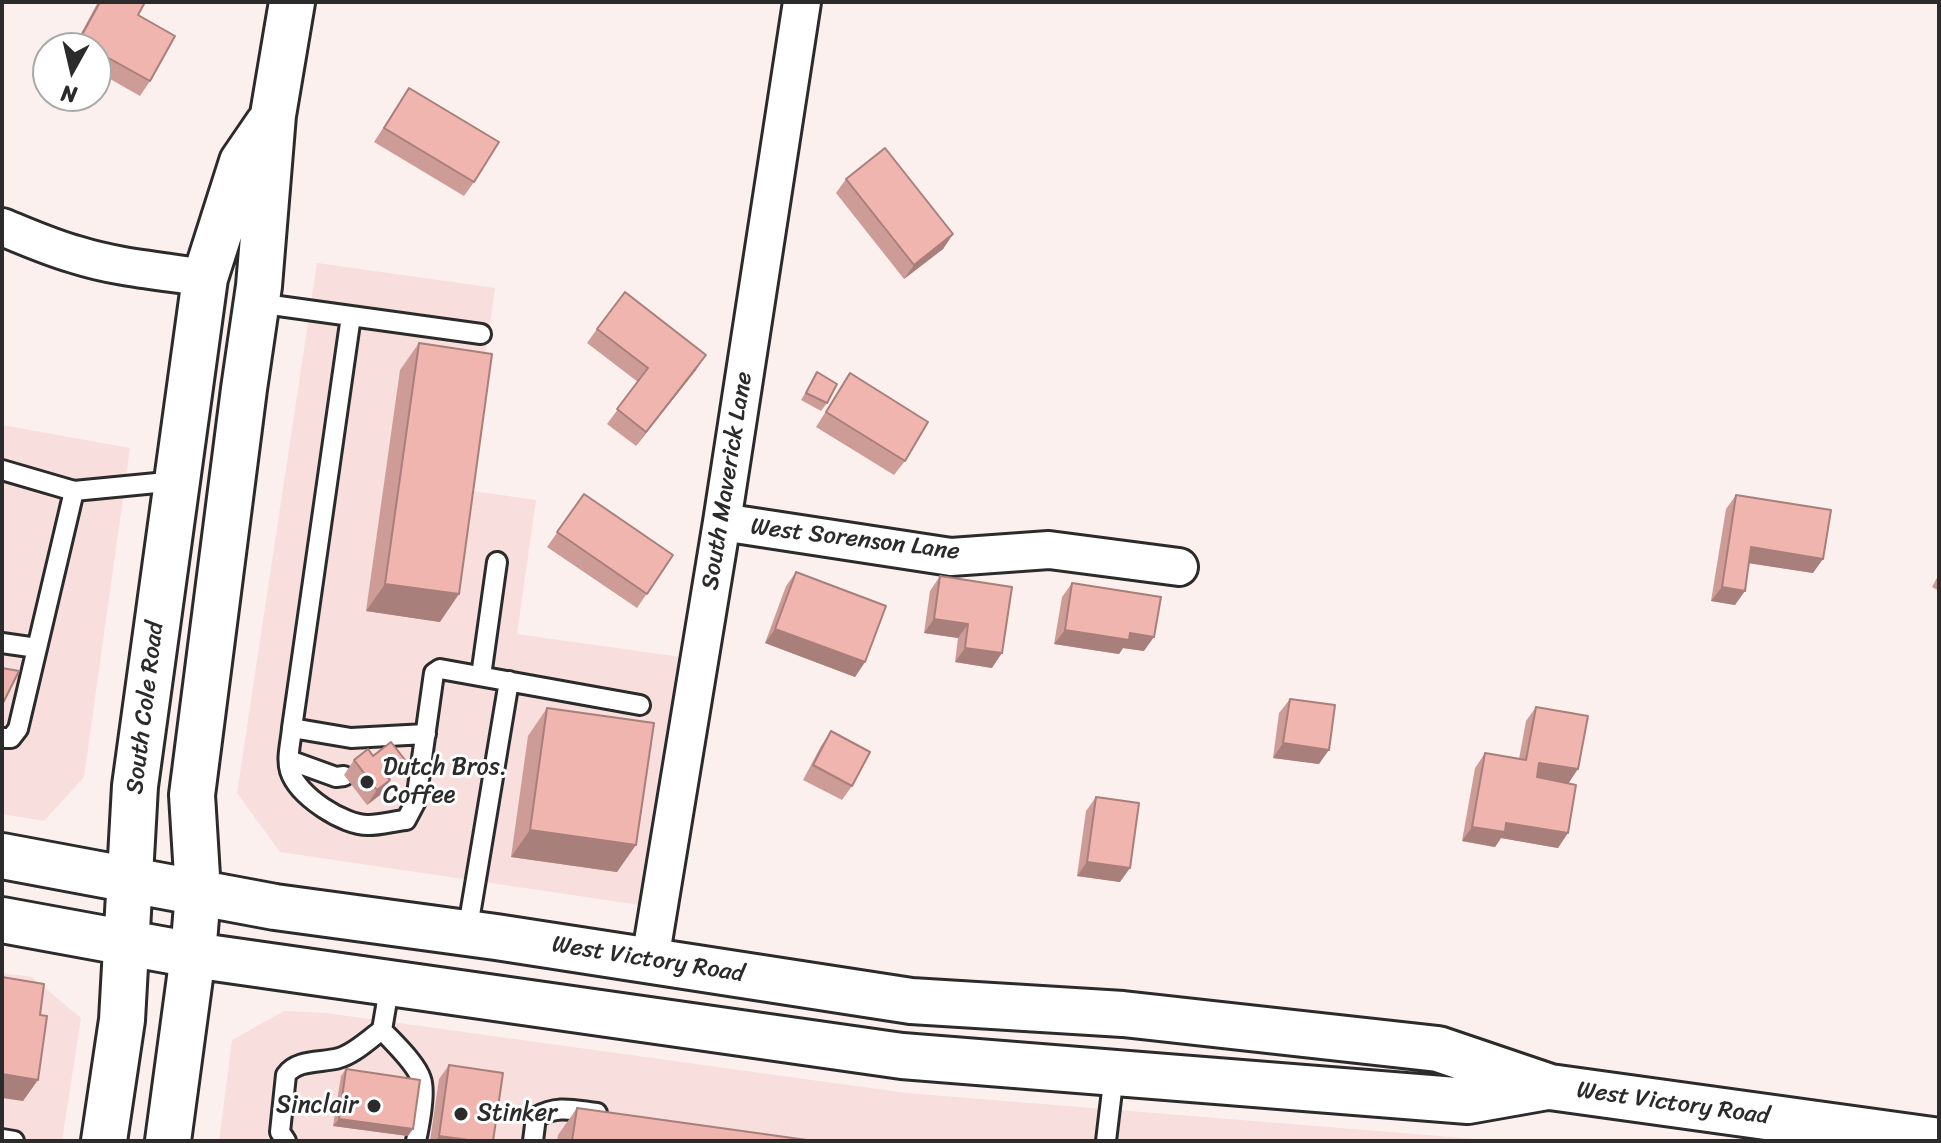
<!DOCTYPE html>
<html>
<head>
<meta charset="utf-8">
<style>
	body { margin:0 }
	#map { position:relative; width:1941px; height:1143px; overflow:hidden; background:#fcf0ef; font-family:Sriracha,sans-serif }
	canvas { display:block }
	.frame { position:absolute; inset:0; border:4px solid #2b2b2b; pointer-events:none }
	.north { position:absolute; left:32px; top:32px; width:80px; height:80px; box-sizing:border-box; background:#fff; border:2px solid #aaa; border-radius:50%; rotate:188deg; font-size:22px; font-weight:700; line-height:32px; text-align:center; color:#2b2b2b }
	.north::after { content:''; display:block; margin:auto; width:28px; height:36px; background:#2b2b2b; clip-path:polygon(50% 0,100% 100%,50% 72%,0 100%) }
</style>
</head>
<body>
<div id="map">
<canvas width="1941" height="1143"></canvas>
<div class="frame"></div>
<div class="north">N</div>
</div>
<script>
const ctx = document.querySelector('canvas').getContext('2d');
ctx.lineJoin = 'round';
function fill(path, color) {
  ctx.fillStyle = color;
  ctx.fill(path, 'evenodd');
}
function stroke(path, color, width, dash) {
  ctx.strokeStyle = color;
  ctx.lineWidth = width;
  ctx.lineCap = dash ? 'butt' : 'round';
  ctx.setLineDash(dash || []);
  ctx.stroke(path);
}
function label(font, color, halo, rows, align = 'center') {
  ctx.font = font + ' Sriracha,sans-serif';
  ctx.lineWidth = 6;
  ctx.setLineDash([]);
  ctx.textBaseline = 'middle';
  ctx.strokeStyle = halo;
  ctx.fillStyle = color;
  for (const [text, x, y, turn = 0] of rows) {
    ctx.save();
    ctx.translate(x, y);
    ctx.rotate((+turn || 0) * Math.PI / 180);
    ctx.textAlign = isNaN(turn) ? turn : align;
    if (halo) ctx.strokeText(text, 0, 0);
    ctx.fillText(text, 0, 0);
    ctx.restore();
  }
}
const built = new Path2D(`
	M317 263 495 288 466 490 536 500 517 634 709 661 674 910 280 852 237 793Z
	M2 425 130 448 84 777 44 821 2 814Z
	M2 973 32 977 81 1018 62 1141H2Z
	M284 1011 326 1013 906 1093 1502 1141H219L232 1040Z`);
const lane = new Path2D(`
	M257 303 481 334
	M351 316 292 728C291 742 286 758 290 771 298 796 344 826 369 825 381 825 394 821 406 820L416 801 434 673 440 669 640 705
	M2 470 74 491 177 481
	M2 643 37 648
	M481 676 497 562
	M292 728 351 738 426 734
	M2 738H11L18 729 74 491
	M289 760 336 777 344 776
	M467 933 509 681
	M382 1030C393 1042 416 1063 421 1079 426 1092 419 1127 416 1141
	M2 1139 14 1141
	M286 1141 280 1132 286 1075C297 1059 322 1063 339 1058 354 1054 369 1039 382 1030L390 983
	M533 1141 536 1117C558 1105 572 1110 597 1113
	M1106 1141 1114 1074`);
const street = new Path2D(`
	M2 227C27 237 51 248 77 255 118 268 163 271 205 278
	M722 522 951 557 1049 550 1179 567
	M650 960 722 522 802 2`);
const secondary = new Path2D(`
	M2 856 275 907 496 937 911 1001 1123 1014 1438 1049 1550 1087 1939 1141
	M2 920 193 955 902 1056 1468 1101 1547 1087
	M104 1141 122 1020 135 786 205 278 242 162 268 124
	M168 1141 193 955 198 892 192 795 244 389 259 286 273 115 292 2`);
const wall = new Path2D(`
	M98 2H145L138 15 150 81 140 96 96 71V48H73Z
	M409 88 474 182 464 196 374 142Z
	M846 179 953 234 943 249 904 279 836 193Z
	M597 329 696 370 636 446 607 424 638 382 587 343Z
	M419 343 440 622 366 611 400 370Z
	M817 372 827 403 821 411 801 400Z
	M850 373 905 461 894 475 816 427Z
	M584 494 673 555 637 608 547 547Z
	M1736 495 1813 573 1749 563 1735 605 1711 601 1726 509Z
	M796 572 865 662 855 677 765 643 786 586Z
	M1939 574V591L1932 587Z
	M940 576 992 668 955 662 958 638 924 633 930 591Z
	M1072 583 1144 651 1123 648 1119 654 1054 644 1062 597Z
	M1290 699 1319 764 1273 758 1279 713Z
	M1536 707 1569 783 1558 848 1501 838 1495 847 1462 841 1475 768 1485 753 1519 759 1526 721Z
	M547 708 617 872 511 857 528 736Z
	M831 731 852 786 842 800 803 780 821 746Z
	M373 756 405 760 395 774 389 778 390 780 380 795 367 805 344 775 354 760Z
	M1096 797 1120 882 1077 876 1086 811Z
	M449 1065 493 1141H430L439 1079Z
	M346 1069 408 1136 333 1126 341 1076Z
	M577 1108 814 1141H557L558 1135Z`);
const shadedWall = new Path2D(`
	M953 234 943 249 904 279 914 265Z
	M706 355 696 370 636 446 646 432Z
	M1751 547 1823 559 1813 573 1741 562Z
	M385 584 459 594 440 622 366 611Z
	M1722 587 1745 591 1735 605 1711 601Z
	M934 619 968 624 958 638 924 633Z
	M775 629 865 662 855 677 765 643Z
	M1065 630 1130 633 1154 637 1144 651 1123 648 1119 654 1054 644Z
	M965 648 1002 653 992 668 955 662Z
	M1283 743 1329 750 1319 764 1273 758Z
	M405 760 395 774 375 788 385 774Z
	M1539 763 1578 769 1568 784 1529 777Z
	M390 780 380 795 367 805 377 790Z
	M1506 823 1568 833 1558 848 1501 838 1495 847 1462 841 1472 827Z
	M530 830 636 845 617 872 511 857Z
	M1087 862 1130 868 1120 882 1077 876Z
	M2 1074 38 1080 23 1101 2 1098Z
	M339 1119 413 1129 408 1136 333 1126Z
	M439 1136 476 1141H435Z`);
const building = new Path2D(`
	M100 2H145L138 15 175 36 150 81 96 51V48H90L78 42Z
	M409 88 499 142 474 182 384 128Z
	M885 148 953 234 914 265 846 179Z
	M625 292 706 355 646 432 617 409 648 368 597 329Z
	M419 343 492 354 459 594 385 584Z
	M817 372 837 384 827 403 806 393Z
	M850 373 928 422 905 461 826 412Z
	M584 494 673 555 647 594 557 532Z
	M1736 495 1831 510 1823 559 1751 547 1745 591 1722 587Z
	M796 572 886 606 865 662 775 629Z
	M940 576 1012 587 1002 653 965 648 968 624 934 619Z
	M1072 583 1161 597 1154 637 1130 633 1129 640 1065 630Z
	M2 668 19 671 2 705Z
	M1290 699 1335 705 1329 750 1283 743Z
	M1536 707 1588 716 1578 769 1539 763 1537 777 1576 785 1568 833 1506 823 1505 832 1472 827 1485 753 1526 760Z
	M547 708 654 723 636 845 530 830Z
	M831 731 870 752 852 786 813 765Z
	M391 742 405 760 385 774 390 780 377 790 354 760 368 749 373 756Z
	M1096 797 1139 803 1130 868 1087 862Z
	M2 977 44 984 40 1015 47 1016 38 1080 2 1074Z
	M449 1065 503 1073 493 1141H476L439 1136Z
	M346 1069 420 1080 413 1129 339 1119Z
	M577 1108 814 1141H572Z`);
const markers = [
	[367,782,8,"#2b2b2b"],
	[374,1106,8,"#2b2b2b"],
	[461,1114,8,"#2b2b2b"]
];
const streetNames = [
	["South Maverick Lane",728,481,-81],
	["West Sorenson Lane",855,540,7],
	["South Cole Road",146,708,-83],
	["West Victory Road",648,960,9],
	["West Victory Road",1673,1104,8]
];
const poiNames = [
	["Dutch Bros.",383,768],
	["Coffee",383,796],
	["Sinclair",358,1106,"right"],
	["Stinker",477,1114]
];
fill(built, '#f8dedc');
stroke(lane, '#2b2b2b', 24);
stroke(street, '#2b2b2b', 42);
stroke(secondary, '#2b2b2b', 50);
stroke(lane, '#fff', 18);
stroke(street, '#fff', 36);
stroke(secondary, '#fff', 44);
fill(wall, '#ce9c96');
fill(shadedWall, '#a87f7a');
fill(building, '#f0b5ae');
stroke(building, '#a87f7a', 2);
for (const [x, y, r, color] of markers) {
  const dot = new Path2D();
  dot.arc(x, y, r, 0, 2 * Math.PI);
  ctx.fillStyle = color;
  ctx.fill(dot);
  stroke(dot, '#fff', 3);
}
label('24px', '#2b2b2b', '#fff', streetNames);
label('24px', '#2b2b2b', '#fff', poiNames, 'left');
</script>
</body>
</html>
